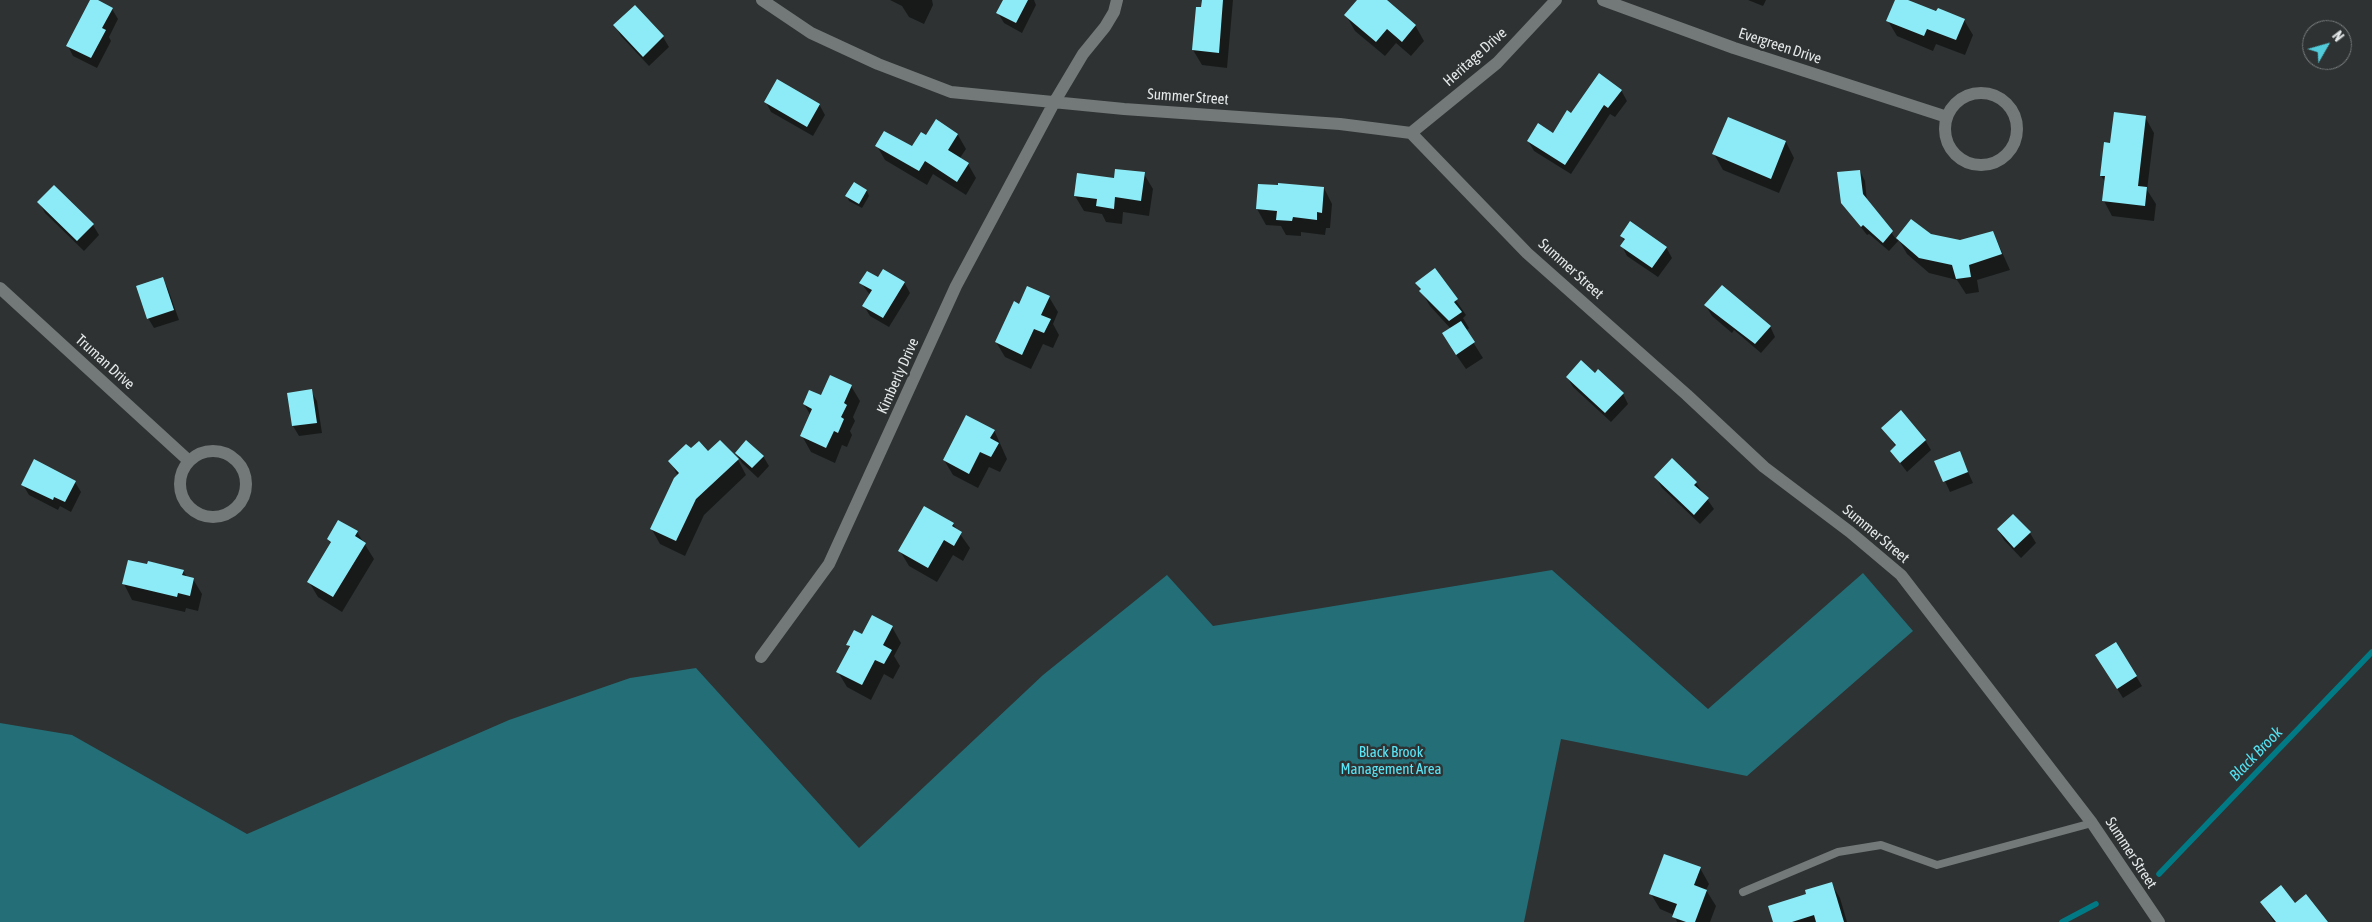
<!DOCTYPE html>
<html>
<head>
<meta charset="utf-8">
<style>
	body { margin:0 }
	#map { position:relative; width:2372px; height:922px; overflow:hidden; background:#2e3232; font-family:"Asap Condensed",sans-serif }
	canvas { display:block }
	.north { position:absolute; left:2302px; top:20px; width:50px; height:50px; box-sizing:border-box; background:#2e3232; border:1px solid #777b7b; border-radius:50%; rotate:52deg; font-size:14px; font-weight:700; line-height:20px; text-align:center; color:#e5e8e8 }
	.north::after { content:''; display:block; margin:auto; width:18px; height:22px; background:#52cbda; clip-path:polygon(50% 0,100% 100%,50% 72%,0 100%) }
</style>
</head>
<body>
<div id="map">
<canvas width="2372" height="922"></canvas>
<div class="north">N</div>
</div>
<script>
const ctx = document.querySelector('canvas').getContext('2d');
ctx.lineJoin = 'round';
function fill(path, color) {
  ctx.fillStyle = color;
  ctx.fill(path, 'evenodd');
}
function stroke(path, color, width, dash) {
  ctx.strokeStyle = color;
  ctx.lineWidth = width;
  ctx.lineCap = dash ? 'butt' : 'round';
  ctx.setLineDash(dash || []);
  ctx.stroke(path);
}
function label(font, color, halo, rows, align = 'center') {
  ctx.font = font + ' "Asap Condensed",sans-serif';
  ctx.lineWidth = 5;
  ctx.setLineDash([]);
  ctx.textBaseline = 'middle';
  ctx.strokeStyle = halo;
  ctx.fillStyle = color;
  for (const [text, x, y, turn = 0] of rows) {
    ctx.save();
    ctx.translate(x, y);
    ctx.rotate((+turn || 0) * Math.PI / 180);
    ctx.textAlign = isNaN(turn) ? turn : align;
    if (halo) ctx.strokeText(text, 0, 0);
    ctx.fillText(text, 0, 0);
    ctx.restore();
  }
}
const forest = new Path2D(`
	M1552 570 1708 709 1863 573 1913 631 1747 776 1561 739 1524 922H0V723L72 735 247 834 509 720 630 678 696 668 859 848 1043 675 1167 575 1213 626Z`);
const shadow = new Path2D(`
	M92 0 112 9 118 19 109 37 111 41 97 68 73 56 68 46Z
	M890 0H932L933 5 924 24 909 17 902 6Z
	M1004 0H1034L1036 5 1022 33 1004 23 998 13Z
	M1203 0H1233L1227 68 1202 65 1193 50Z
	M1359 0H1385L1415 25 1424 41 1411 56 1396 43 1385 56 1355 31 1346 15Z
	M1748 0H1766L1763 6Z
	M1896 0H1904L1964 20 1973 35 1965 55 1936 44 1933 51 1897 36 1888 21Z
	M635 7 663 37 669 47 649 66 621 36 615 26Z
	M1621 90 1627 101 1615 117 1610 114 1571 174 1534 151 1528 141 1553 135 1571 114Z
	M766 102 819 104 825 115 813 136 771 112Z
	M2145 117 2154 133 2147 190 2156 204 2154 221 2112 216 2104 201 2106 183 2101 176 2111 144Z
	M1729 118 1786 142 1794 158 1779 193 1723 170 1714 154Z
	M958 135 966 149 960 158 968 164 976 178 966 195 933 174 927 185 885 160 877 146 912 148 926 137Z
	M1860 171 1865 181 1867 202 1897 240 1912 220 1930 235 1960 242 1993 232 2010 270 1977 280 1979 292 1966 294 1957 280 1929 273 1907 254 1899 240 1889 251 1869 234 1867 235 1842 203Z
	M1144 174 1153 189 1149 216 1123 212 1122 224 1106 222 1102 214 1084 211 1075 196 1115 179Z
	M1259 185 1324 188 1332 204 1330 228H1326L1325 235 1301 232V236L1286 235 1281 226 1266 225 1257 209Z
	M54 186 93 225 99 235 84 251 45 213 39 202Z
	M867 191 869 196 862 208 849 201 847 196Z
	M1621 236 1666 247 1672 258 1658 277 1627 256 1622 246 1625 242Z
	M1435 270 1466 315 1463 318 1469 328 1466 331 1483 358 1466 369 1452 349 1451 329 1430 306 1417 284Z
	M163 279 168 289 179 320 154 328 148 318Z
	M878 279 904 282 910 293 889 327 870 316 864 306 870 295 861 283Z
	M1049 297 1058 312 1053 324 1059 335 1053 348 1043 344 1031 369 1005 357 996 342 1019 305Z
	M1706 306 1770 326 1775 337 1761 353 1734 330 1732 333 1712 316Z
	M1567 377 1623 394 1628 404 1611 422 1573 387Z
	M851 386 860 401 853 417 855 421 850 431 852 435 847 447 842 445 835 463 811 452 802 436 811 416 804 404Z
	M311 391 317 401 322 433 299 436 293 426Z
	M1883 428 1925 440 1931 450 1907 472 1891 451 1896 447Z
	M994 430 1007 459 1000 472 989 467 978 488 953 475 944 460Z
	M691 450 738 460 746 475 704 515 685 556 660 544 651 528 678 476 670 461Z
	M1959 452 1973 483 1950 492 1936 462Z
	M736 453 763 456 769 466 758 478 742 463Z
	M1656 478 1696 483 1714 509 1700 524 1662 488Z
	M75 482 81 492 71 512 60 506 58 510 29 495 23 485Z
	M2013 515 2030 533 2036 543 2021 558 2004 540 1998 530Z
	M953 524 970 548 963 561 953 555 937 582 909 566 900 551Z
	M357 532 374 559 342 612 318 597 309 582 331 544 328 539Z
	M183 571 187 577 193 579 202 594 198 611 186 608 185 612 132 600 124 584Z
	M892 627 901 643 894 656 900 666 893 679 884 674 871 700 847 687 838 672 850 648 848 645Z
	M2103 666 2136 676 2142 686 2123 698Z
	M1700 868 1709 884 1706 890 1716 906 1710 922H1677L1674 915 1660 909 1651 894Z
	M1831 883 1840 898 1847 922H1774L1808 895Z
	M2261 902 2295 905 2325 922H2274Z`);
const stream = new Path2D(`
	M2159 874 2372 652
	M2062 922 2096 904`);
const building = new Path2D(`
	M90 0H98L113 8 102 28 106 30 91 58 66 46Z
	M1003 0H1028L1016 23 996 13Z
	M1202 0H1223L1219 53 1192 50 1196 7H1201Z
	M1357 0H1387L1416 25 1402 42 1387 29 1376 42 1344 15Z
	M1895 0H1908L1936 11 1938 8 1965 19 1956 40 1927 29 1924 36 1886 21Z
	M635 5 664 36 643 57 613 25Z
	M1599 73 1622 90 1608 108 1604 105 1565 165 1527 141 1538 123 1553 133 1567 110 1571 113Z
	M777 79 820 104 807 127 764 102Z
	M2114 112 2146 116 2138 186 2147 187 2145 206 2102 201 2105 176H2100L2104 142 2110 143Z
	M1728 117 1786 141 1771 179 1712 154Z
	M936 119 958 134 948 150 969 163 957 182 925 161 919 171 875 146 884 131 912 146 921 132 926 135Z
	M1115 169 1145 172 1141 201 1115 197 1114 209 1096 206 1097 199 1074 196 1077 173 1114 178Z
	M1860 170 1863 194 1893 231 1883 243 1863 225 1861 227 1841 203 1837 172Z
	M854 182 867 190 859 204 845 196Z
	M1278 183 1324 187 1322 213 1317 212V220L1293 217 1292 221 1276 220 1277 211 1256 209 1258 184 1278 185Z
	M54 185 94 224 77 241 37 202Z
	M1911 219 1931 234 1960 240 1993 231 2002 254 1969 265 1971 277 1956 279 1952 265 1919 258 1896 238Z
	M1630 221 1667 247 1652 268 1620 246 1625 239 1620 236Z
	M1435 268 1458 299 1454 302 1462 312 1449 321 1419 291 1421 289 1415 283Z
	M883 269 905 282 883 318 862 306 872 290 859 283 867 271 878 277Z
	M163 277 174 310 147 319 136 286Z
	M1722 285 1771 326 1755 344 1704 305Z
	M1027 286 1050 296 1041 315 1051 319 1044 333 1034 329 1022 355 995 342 1014 301 1019 304Z
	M1461 321 1475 342 1456 355 1442 333Z
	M1581 360 1595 373 1598 369 1624 393 1605 413 1566 377Z
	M830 375 852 385 844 403 847 405 841 417 844 419 838 433 834 431 826 448 800 436 812 409 803 404 809 390 821 395Z
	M312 389 317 423 292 426 287 393Z
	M1901 410 1926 440 1900 463 1890 451 1896 445 1881 428Z
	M966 415 995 430 990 438 999 443 991 457 980 452 969 474 943 460Z
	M720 440 739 459 696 499 676 541 650 529 674 478 679 473 668 461 686 444 691 448 699 441 708 451Z
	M746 440 764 456 752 468 735 453Z
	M1960 451 1968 472 1943 482 1934 461Z
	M1672 458 1697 482 1694 485 1709 498 1694 515 1654 477Z
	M34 459 76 481 65 502 54 497 53 500 21 485Z
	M924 506 954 523 952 526 962 532 954 546 944 540 928 568 898 551Z
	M2013 514 2031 532 2014 548 1997 529Z
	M338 520 358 531 355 536 366 543 333 597 307 582 331 542 327 539Z
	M128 560 147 564 148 561 184 570 182 575 194 578 190 596 178 593 177 597 122 584Z
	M872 615 893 626 883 645 892 650 884 664 875 660 862 685 836 672 850 646 846 645 854 630 862 634Z
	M2116 642 2137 676 2117 689 2095 655Z
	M1664 854 1701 867 1694 885 1707 890 1695 922H1686L1672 917 1677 904 1649 894Z
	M1832 882 1844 922H1816L1814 915 1792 922H1773L1768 906 1806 894 1805 890Z
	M2281 885 2295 903 2306 894 2328 922H2276L2260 902Z`);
const lane = new Path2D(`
	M1743 892 1838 852 1881 845 1937 865 2092 823`);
const street = new Path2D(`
	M762 0 811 33 878 64 951 92 1124 109 1340 124 1411 133 1527 253 1687 395 1764 467 1850 532 1901 575 2092 823 2159 922
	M1603 0 1734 48 1947 117
	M1945 129a36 36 0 1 1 72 0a36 36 0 1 1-72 0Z
	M1411 133 1497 63 1556 0
	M0 288 189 461
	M180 484a33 33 0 1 1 66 0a33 33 0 1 1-66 0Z
	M761 657 829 564 956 286 1055 101 1083 54 1105 27 1114 12 1117 0`);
const streetNames = [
	["Evergreen Drive",1780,46,18],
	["Heritage Drive",1475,57,-42],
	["Summer Street",1188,97,4],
	["Summer Street",1571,269,42],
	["Truman Drive",105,362,42],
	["Kimberly Drive",898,376,-66],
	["Summer Street",1876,534,40],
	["Summer Street",2131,853,57]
];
const parkNames = [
	["Black Brook",1391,752],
	["Management Area",1391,769]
];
const waterNames = [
	["Black Brook",2256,754,-46]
];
fill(forest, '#236e77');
fill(shadow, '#0007');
stroke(stream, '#017a86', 5.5);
fill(building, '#8debf7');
stroke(lane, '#737879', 8);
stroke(street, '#737879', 12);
label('15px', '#e5e8e8', '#2e3232', streetNames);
label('15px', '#5ae6f7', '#2e3232', parkNames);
label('italic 16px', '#53e0f0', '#2e3232', waterNames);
</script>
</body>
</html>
